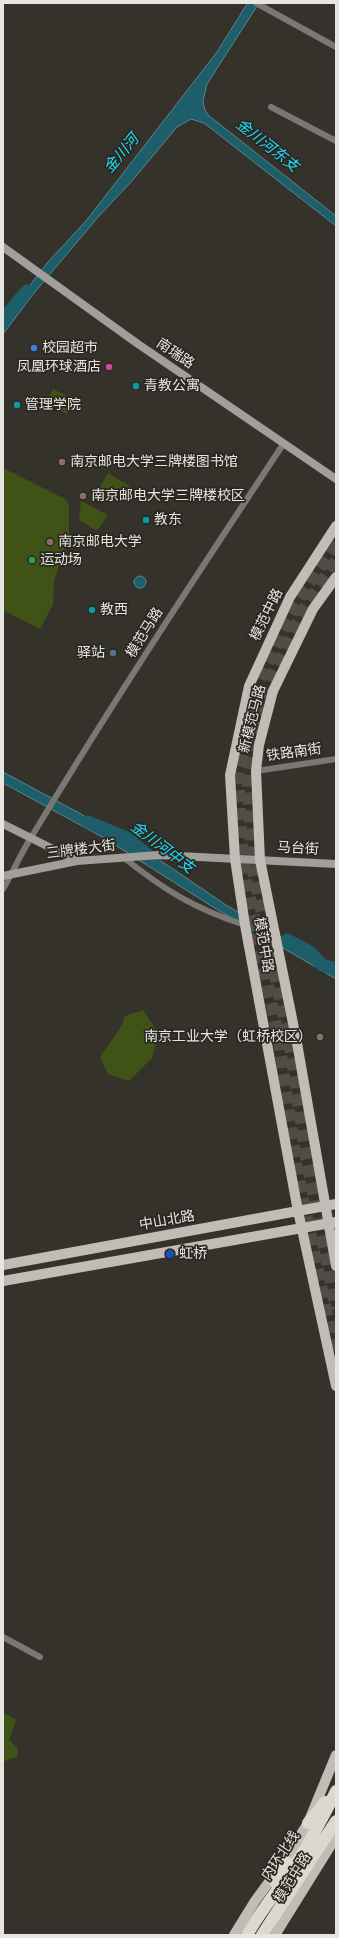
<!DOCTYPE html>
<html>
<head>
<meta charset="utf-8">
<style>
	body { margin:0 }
	#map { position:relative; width:339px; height:1938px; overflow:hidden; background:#35322b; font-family:"DM Sans",sans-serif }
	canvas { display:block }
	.frame { position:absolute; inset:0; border:4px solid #e6e5e0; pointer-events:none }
</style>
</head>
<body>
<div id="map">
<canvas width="339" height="1938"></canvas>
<div class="frame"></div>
</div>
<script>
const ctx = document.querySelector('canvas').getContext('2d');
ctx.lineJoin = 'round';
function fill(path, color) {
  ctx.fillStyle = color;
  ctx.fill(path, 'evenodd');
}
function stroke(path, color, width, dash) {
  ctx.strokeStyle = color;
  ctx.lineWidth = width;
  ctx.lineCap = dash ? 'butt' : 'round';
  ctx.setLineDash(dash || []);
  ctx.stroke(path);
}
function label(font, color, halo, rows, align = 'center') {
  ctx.font = font + ' "DM Sans","Noto Sans SC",sans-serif';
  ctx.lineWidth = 3.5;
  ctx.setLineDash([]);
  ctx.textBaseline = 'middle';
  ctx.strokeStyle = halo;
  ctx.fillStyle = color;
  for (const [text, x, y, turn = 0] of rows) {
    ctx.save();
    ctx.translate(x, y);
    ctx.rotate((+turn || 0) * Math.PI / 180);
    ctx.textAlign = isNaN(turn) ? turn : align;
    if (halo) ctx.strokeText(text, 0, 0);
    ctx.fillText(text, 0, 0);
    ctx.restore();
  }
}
const green = new Path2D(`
	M53 389 75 400 67 414 59 410 62 406 48 399Z
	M3 468 67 500 69 508V539L54 580 53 605 40 629 3 610Z
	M108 473 138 491 103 503 94 498Z
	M81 501 108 515 97 531 79 520Z
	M143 1010 159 1034 152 1058 129 1081 108 1074 100 1057 122 1025 125 1016Z
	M3 1712 16 1720 9 1740 17 1747 18 1756 3 1762Z`);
const water = new Path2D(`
	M248 3H259L207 84 203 101 205 110 208 115 336 216V226L204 123 191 119 177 127 131 182 99 216 34 293 3 334V320L48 262 86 221 217 52Z
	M134 582a6 6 0 1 1 12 0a6 6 0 1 1-12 0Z
	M3 772 81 814 167 865 226 905 305 951 336 966V979L213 907 104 838 3 783Z`);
const river = new Path2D(`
	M3 319 27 291
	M88 822 127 838 154 860
	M287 940 310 952 322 965 336 969`);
const highwayTunnel = new Path2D(`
	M336 543 299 599 257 685 238 773 243 865 279 1040 297 1170 336 1357
	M336 561 305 607 266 689 247 770 252 866 290 1047 306 1156 336 1309`);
const street = new Path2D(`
	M256 3 336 47
	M271 107 336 141
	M256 771 336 759
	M123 857C164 890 195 909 245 925
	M3 889C13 872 21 853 32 836 112 703 198 573 284 443
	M3 1637 40 1657`);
const secondary = new Path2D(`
	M3 247 138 344 336 479
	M3 824 77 861
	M3 876 77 861 159 855 336 864`);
const primary = new Path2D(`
	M336 526 290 597 249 686 230 775 235 859 245 925 298 1211 336 1386
	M336 577 313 609 273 691 259 745 256 771 260 860 297 1043 336 1266
	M3 1265 336 1204
	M3 1281 336 1222
	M234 1935 255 1901 285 1860 308 1823 336 1755
	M275 1935 336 1837`);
const highway = new Path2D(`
	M308 1823 325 1802
	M276 1883 285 1860
	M247 1935C261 1910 280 1888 295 1864 311 1840 324 1816 336 1791
	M262 1935 336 1821`);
const markers = [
	[34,348,4,"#3f7fe0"],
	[109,367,4,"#d1479c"],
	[136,386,4,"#0f9aa8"],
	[17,405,4,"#0f9aa8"],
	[62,462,4,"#8d6e63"],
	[83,496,4,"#8d6e63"],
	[146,520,4,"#0f9aa8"],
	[50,542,4,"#8d6e63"],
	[32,560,4,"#2e9e5b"],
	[92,610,4,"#0f9aa8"],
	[113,653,4,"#5c6f8a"],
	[320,1037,4,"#8d6e63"],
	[170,1254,5,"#1a4fb4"]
];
const poiNames = [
	["校园超市",42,348],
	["凤凰环球酒店",101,367,"right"],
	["青教公寓",144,386],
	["管理学院",25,405],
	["南京邮电大学三牌楼图书馆",70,462],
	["南京邮电大学三牌楼校区",91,496],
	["教东",154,520],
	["南京邮电大学",58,542],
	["运动场",40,560],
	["教西",100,610],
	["驿站",105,653,"right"],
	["南京工业大学（虹桥校区）",312,1037,"right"],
	["虹桥",179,1254]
];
const streetNames = [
	["南瑞路",175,354,34],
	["模范中路",267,615,-64],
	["模范马路",145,633,-58],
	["新模范马路",253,719,-76],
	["铁路南街",294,753,-8],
	["马台街",298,849,3],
	["三牌楼大街",81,850,-7],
	["模范中路",263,945,80],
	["中山北路",167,1221,-10],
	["内环北线",281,1856,-56],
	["模范中路",293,1878,-58]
];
const waterNames = [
	["金川河东支",267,146,38],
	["金川河",122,154,-50],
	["金川河中支",162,848,37]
];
fill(green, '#405316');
fill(water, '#1d5e6a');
stroke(water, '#59868d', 1);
stroke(river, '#1d5e6a', 13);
stroke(highwayTunnel, '#504d46', 12, [12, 6]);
stroke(street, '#7a7774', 6);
stroke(secondary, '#a29e99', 8);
stroke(primary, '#c1bcb5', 10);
stroke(highway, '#ddd7ce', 12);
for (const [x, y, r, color] of markers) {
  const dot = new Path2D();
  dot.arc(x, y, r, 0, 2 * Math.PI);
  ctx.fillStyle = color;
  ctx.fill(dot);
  stroke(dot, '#2b2821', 1.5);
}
label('14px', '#e6e5e0', '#2b2821', poiNames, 'left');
label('14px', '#e6e5e0', '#2b2821', streetNames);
label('italic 15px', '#1bdcfc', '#2b2821', waterNames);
</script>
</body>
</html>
